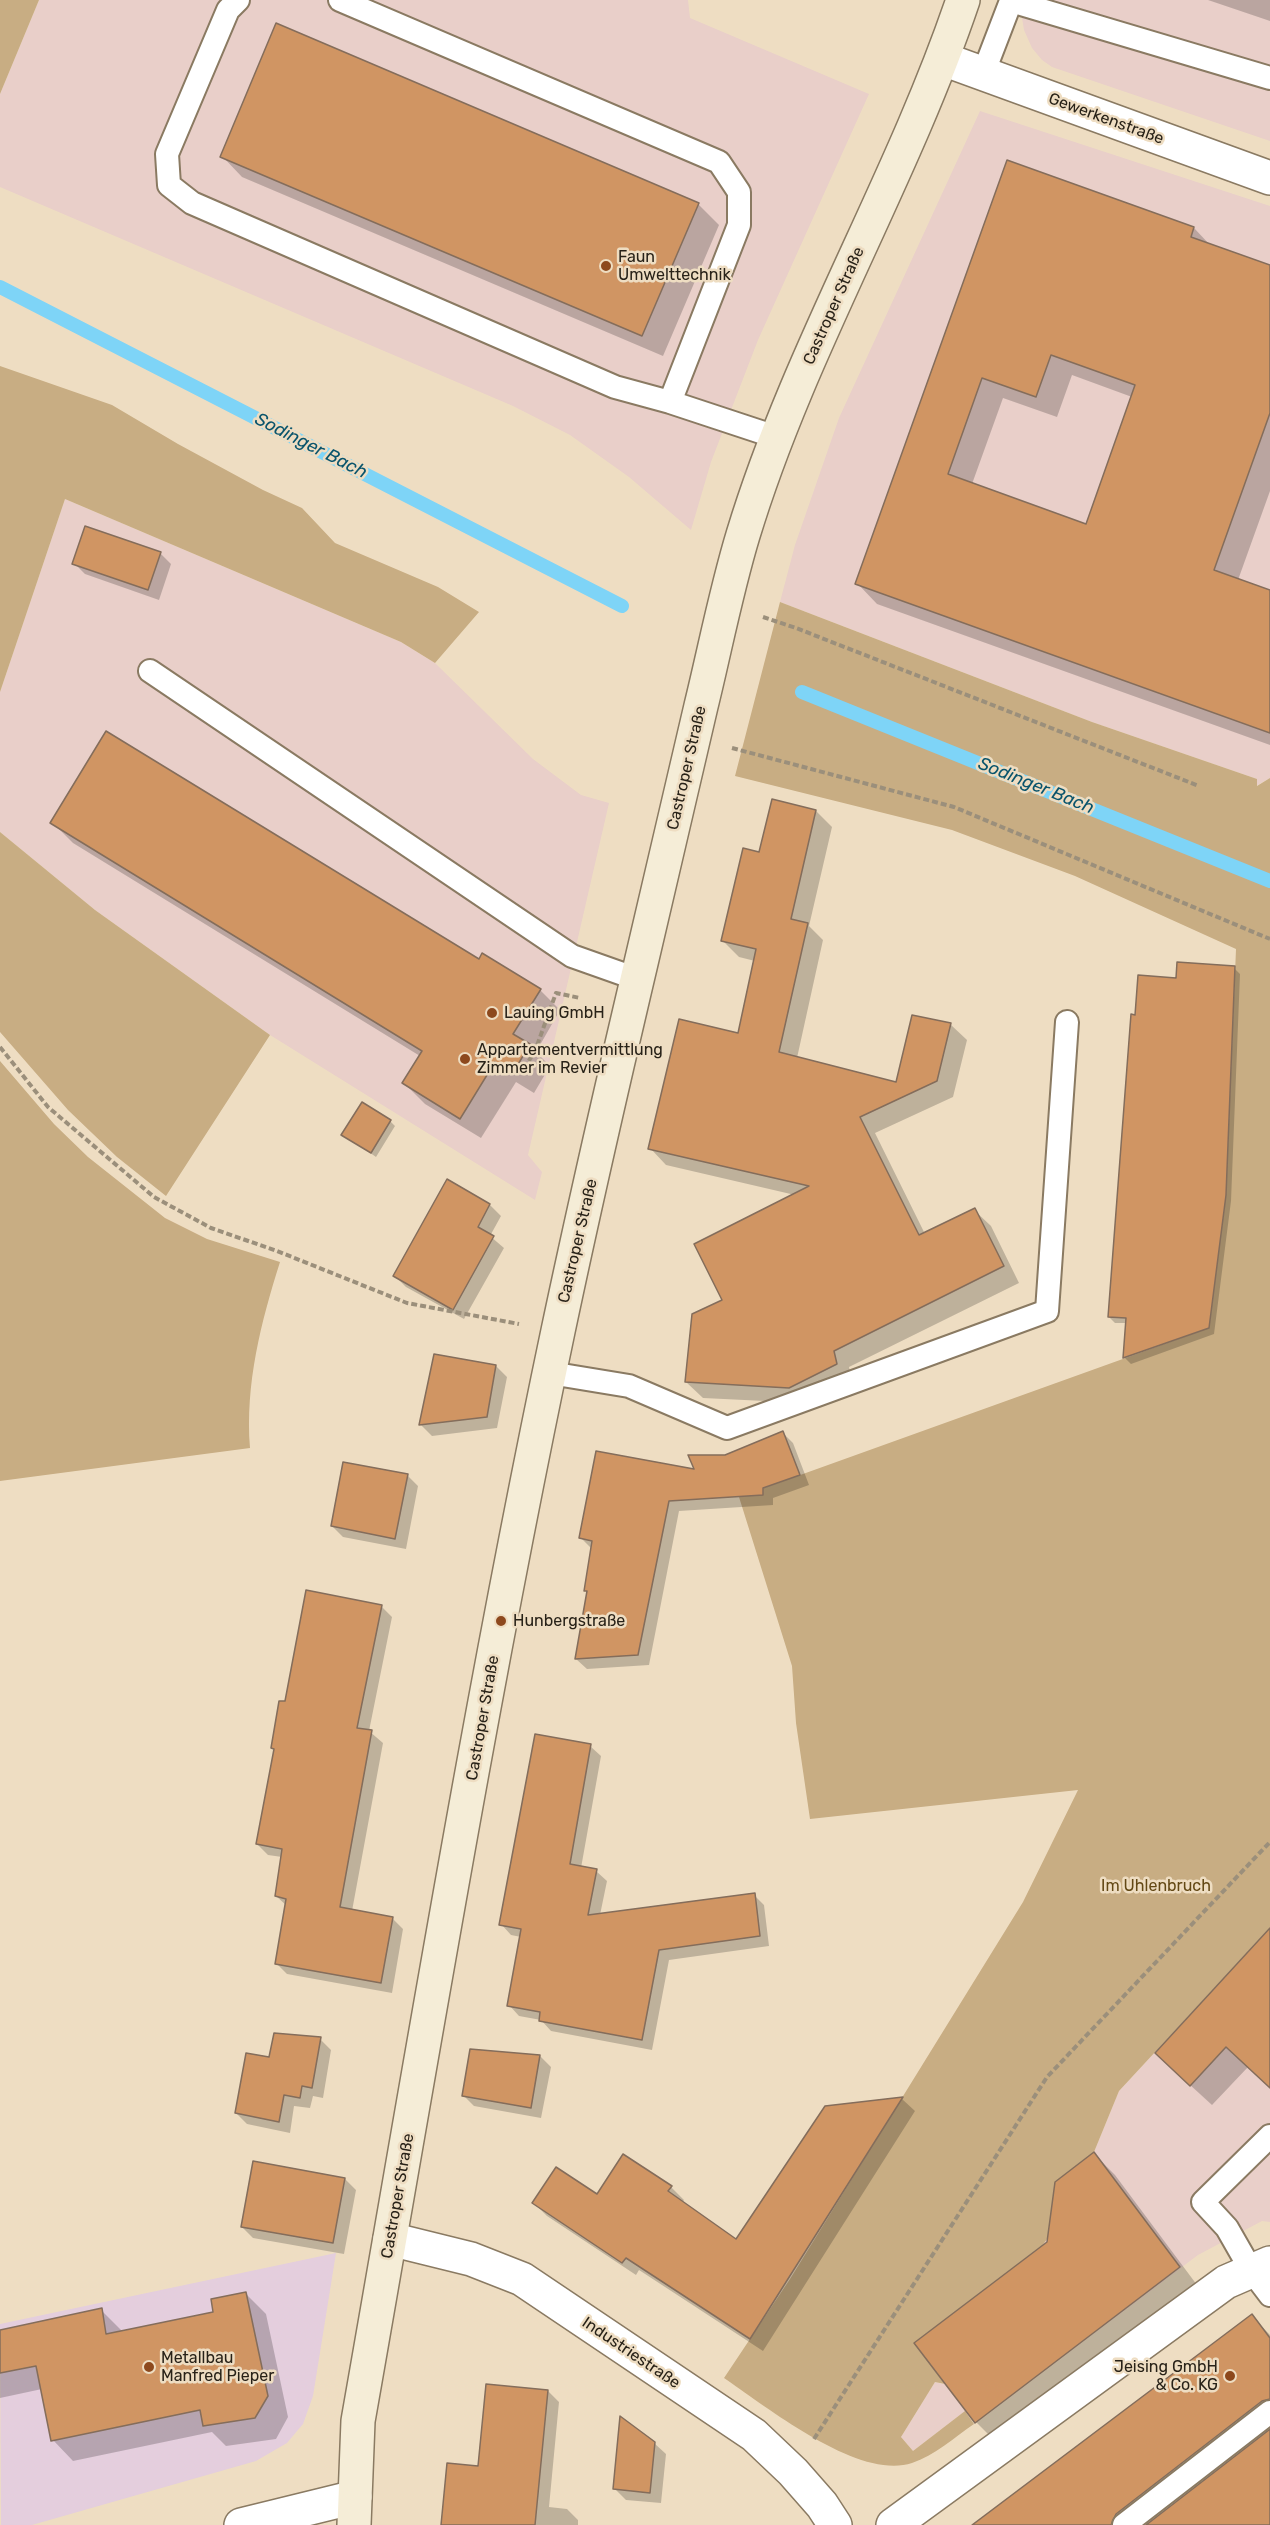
<!DOCTYPE html>
<html>
<head>
<meta charset="utf-8">
<style>
	body { margin:0 }
	canvas { display:block; background:#eeddc2 }
</style>
</head>
<body>
<canvas width="1270" height="2525"></canvas>
<script>
const ctx = document.querySelector('canvas').getContext('2d');
ctx.lineJoin = 'round';
function fill(path, color) {
  ctx.fillStyle = color;
  ctx.fill(path, 'evenodd');
}
function stroke(path, color, width, dash) {
  ctx.strokeStyle = color;
  ctx.lineWidth = width;
  ctx.lineCap = dash ? 'butt' : 'round';
  ctx.setLineDash(dash || []);
  ctx.stroke(path);
}
function label(font, color, halo, rows, align = 'center') {
  ctx.font = font + ' Rubik,sans-serif';
  ctx.lineWidth = 5;
  ctx.setLineDash([]);
  ctx.textBaseline = 'middle';
  ctx.strokeStyle = halo;
  ctx.fillStyle = color;
  for (const [text, x, y, turn = 0] of rows) {
    ctx.save();
    ctx.translate(x, y);
    ctx.rotate((+turn || 0) * Math.PI / 180);
    ctx.textAlign = isNaN(turn) ? turn : align;
    if (halo) ctx.strokeText(text, 0, 0);
    ctx.fillText(text, 0, 0);
    ctx.restore();
  }
}
const commercial = new Path2D(`
	M336 2253 313 2396 303 2424 287 2443 256 2461 32 2525H1L0 2324Z`);
const industrial = new Path2D(`
	M39 0H688L690 18 869 94 758 340 711 462 691 530 629 477 570 435 513 406 0 187V94Z
	M1019 0H1270V141L1052 67 1042 60 1032 48 1024 30Z
	M980 111 1270 206V778L1256 786 1257 779 1092 722 780 602 795 545 839 418Z
	M65 499 401 642 435 663 533 759 581 795 609 803 528 1155 542 1172 535 1200 270 1035 95 910 0 832V692Z
	M1270 1928V2222L1262 2221 1198 2255 975 2423 964 2412 913 2451 901 2437 935 2382 943 2384 914 2343 1048 2232 1055 2182 1094 2152 1119 2091Z`);
const green = new Path2D(`
	M0 0H39L0 94Z
	M0 366 112 405 178 444 263 490 302 508 335 543 438 587 479 612 435 663 401 642 65 499 0 692Z
	M780 602 1092 722 1257 779V786L1270 778V1928L1119 2091 1094 2152 1055 2182 1050 2235 1042 2246 914 2343 945 2384 935 2382 901 2437 913 2451 965 2411 974 2424C955 2437 934 2456 912 2463 859 2481 767 2407 724 2378L790 2279 1023 1902 1078 1790 810 1819 796 1723 792 1666 739 1497 1209 1328 1226 1195 1236 949 1075 876 952 830 735 776Z
	M0 832 95 910 270 1035 166 1196 117 1157 68 1110 0 1032Z
	M0 1061 54 1124 88 1157 165 1218 207 1239 280 1262C261 1322 245 1384 250 1448L0 1481Z`);
const shadow = new Path2D(`
	M1208 0H1270V21Z
	M222 156 698 204 719 225 663 356 242 177Z
	M1008 162 1194 228 1210 245 1270 267V491L1238 580 1270 591V745L877 604 857 583ZM1072 375 1132 397 1087 525 972 484 1003 398 1057 417Z
	M160 553 171 564 159 600 85 574 74 563Z
	M816 811 832 827 809 926 823 940 797 1058 897 1083 950 1024 967 1040 953 1097 875 1133 925 1234 974 1210 991 1226 1019 1283 849 1367 852 1381 806 1403 703 1398 686 1382 724 1300 795 1195 666 1165 650 1148 739 1035 755 961 739 957 723 941 760 854Z
	M52 822 479 961 540 990 560 1010 536 1052 550 1066 534 1093 516 1082 481 1138 425 1104 404 1083 420 1056 73 843Z
	M1234 968 1240 974 1231 1201 1214 1334 1131 1364 1125 1358 1127 1323H1115L1109 1317 1136 1016 1177 979Z
	M390 1121 395 1126 376 1157 343 1134Z
	M447 1182 490 1205 501 1216 490 1236 504 1248 464 1319 406 1287 395 1276Z
	M496 1366 507 1377 497 1428 432 1436 421 1425Z
	M783 1433 793 1443 809 1485 773 1498V1505L679 1511 649 1665 587 1669 576 1659 588 1593 586 1591 591 1548 581 1538 696 1471 725 1456Z
	M407 1475 418 1486 406 1549 343 1537 332 1526Z
	M381 1606 392 1617 369 1731 383 1743 352 1911 392 1918 403 1929 392 1993 287 1974 276 1963 287 1906 276 1896 282 1857 268 1855 257 1844 275 1751 272 1748 286 1702Z
	M590 1746 601 1756 581 1868 596 1871 607 1881 600 1915 754 1895 764 1905 769 1946 669 1960 652 2050 551 2031 541 2020 519 2016 509 2005 521 1937 511 1935 501 1924Z
	M1270 1930V2088L1248 2067 1212 2105 1177 2073Z
	M320 2039 331 2050 323 2098 313 2096 310 2108 294 2106 290 2133 247 2124 236 2113 270 2059Z
	M540 2056 551 2067 541 2118 474 2106 463 2095Z
	M902 2099 915 2111 763 2351 639 2270 636 2275 547 2216 534 2203 671 2187 684 2200 682 2203 737 2241 826 2108Z
	M1094 2154 1115 2175 1200 2289 997 2443 976 2422 916 2344 1048 2243Z
	M345 2179 356 2190 344 2254 253 2238 242 2227Z
	M245 2293 266 2314 288 2417 276 2439 226 2446 212 2432 73 2461 53 2440 42 2389 0 2398V2331L101 2310 122 2331 215 2313Z
	M1252 2316 1270 2335V2423L1135 2525H982Z
	M548 2391 559 2402 549 2507 567 2509 578 2520V2525H443L479 2468Z
	M654 2443 666 2454 661 2503 626 2500 615 2489Z`);
const stream = new Path2D(`
	M0 287 622 606
	M802 692 1270 881`);
const building = new Path2D(`
	M276 23 699 203 642 336 220 157Z
	M1007 160 1194 227 1191 237 1270 265V413L1214 570 1270 590V733L855 584ZM1051 355 1135 385 1086 524 948 474 982 378 1036 397Z
	M85 526 161 552 148 590 72 564Z
	M106 731 479 959 482 953 541 989 513 1034 530 1044 513 1073 495 1062 460 1119 402 1083 422 1051 50 823Z
	M772 799 816 810 791 919 808 923 779 1052 896 1082 912 1015 951 1023 937 1081 860 1117 919 1235 975 1208 1004 1266 834 1351 837 1364 789 1388 685 1382 692 1314 722 1300 694 1244 809 1186 648 1149 679 1019 738 1033 756 949 721 941 743 848 759 852Z
	M1177 962 1235 966 1226 1195 1209 1328 1123 1358 1126 1318 1108 1317 1131 1014 1135 1015 1138 975 1176 978Z
	M362 1102 391 1120 371 1153 341 1135Z
	M447 1179 490 1204 478 1227 494 1236 453 1310 393 1276Z
	M434 1354 496 1365 487 1417 419 1425Z
	M783 1431 800 1475 763 1488V1495L669 1501 638 1655 575 1659 587 1591H584L592 1541 579 1538 596 1451 694 1469 688 1455H725Z
	M343 1462 408 1474 395 1539 331 1526Z
	M306 1590 382 1605 357 1728 372 1730 340 1907 393 1917 381 1983 275 1964 286 1899 275 1896 282 1849 256 1844 274 1749 271 1748 279 1701H285Z
	M535 1734 591 1744 570 1864 597 1869 588 1915 755 1893 760 1936 659 1950 642 2040 539 2021 540 2012 507 2006 521 1929 499 1925Z
	M1270 1928V2088L1226 2047 1190 2086 1155 2053Z
	M274 2033 321 2037 312 2088 302 2086 300 2098 284 2095 279 2122 235 2113 246 2053 269 2057Z
	M470 2049 540 2055 531 2108 462 2096Z
	M903 2097 750 2339 626 2258 622 2263 532 2203 556 2167 597 2194 623 2154 672 2186 668 2191 736 2239 825 2106Z
	M1094 2152 1180 2267 975 2423 914 2343 1047 2242 1055 2182Z
	M253 2161 345 2178 333 2243 241 2227Z
	M246 2292 268 2396 255 2418 203 2426 200 2410 51 2441 36 2366 0 2373V2330L102 2308 106 2334 213 2312 211 2299Z
	M1252 2314 1270 2338V2399L1262 2401 1116 2514 1111 2525H972Z
	M486 2384 548 2390 535 2525H441L447 2463 478 2466Z
	M620 2416 655 2442 650 2493 613 2489Z
	M1270 2429V2525H1146Z`);
const path = new Path2D(`
	M763 617 796 628 1199 786
	M732 748 954 807 1270 939
	M0 1047 48 1107 154 1197 211 1228 277 1251 407 1303 519 1324
	M517 1066 523 1070 535 1051 556 993 580 998
	M814 2439 1047 2077 1270 1842`);
const service = new Path2D(`
	M238 0 228 10 167 154 169 185 192 203 615 387 670 402 776 437
	M340 0 719 162 739 192V225L670 402
	M983 74 1011 1 1270 78
	M150 671 572 956 637 979
	M550 1373 629 1386 727 1428 1047 1311 1067 1022
	M1270 2136 1203 2202 1227 2228 1251 2270 1270 2295
	M1124 2525 1270 2412`);
const minor = new Path2D(`
	M943 59 1270 178
	M390 2239 471 2259 522 2279 754 2435 793 2472 822 2505 835 2525
	M241 2525 355 2497
	M893 2525 1226 2282 1270 2263`);
const secondary = new Path2D(`
	M354 2525 358 2421C422 2057 482 1692 558 1331 584 1208 612 1086 641 963 661 877 681 792 701 706 715 649 726 591 743 535 799 350 901 183 963 0`);
const markers = [
	[606,266,6,"#8d491d"],
	[492,1013,6,"#8d491d"],
	[465,1059,6,"#8d491d"],
	[501,1621,6,"#8d491d"],
	[149,2367,6,"#8d491d"],
	[1230,2376,6,"#8d491d"]
];
const streetNames = [
	["Gewerkenstraße",1106,119,20],
	["Castroper Straße",834,306,-66],
	["Castroper Straße",687,768,-77],
	["Castroper Straße",578,1241,-77],
	["Castroper Straße",483,1718,-80],
	["Castroper Straße",398,2196,-80],
	["Industriestraße",631,2353,34]
];
const poiNames = [
	["Faun",618,257],
	["Umwelttechnik",618,275],
	["Lauing GmbH",504,1013],
	["Appartementvermittlung",477,1050],
	["Zimmer im Revier",477,1068],
	["Hunbergstraße",513,1621],
	["Metallbau",161,2358],
	["Manfred Pieper",161,2376],
	["Jeising GmbH",1218,2367,"right"],
	["& Co. KG",1218,2385,"right"]
];
const parkNames = [
	["Im Uhlenbruch",1156,1886]
];
const waterNames = [
	["Sodinger Bach",311,446,27],
	["Sodinger Bach",1036,786,22]
];
fill(commercial, '#e4cedd');
fill(industrial, '#e9cfc9');
fill(green, '#c8ad83');
fill(shadow, '#0003');
stroke(stream, '#7ed4f7', 14);
fill(building, '#d09563');
stroke(building, '#846d5b', 1.5);
stroke(service, '#8a7a62', 26);
stroke(minor, '#8a7a62', 36);
stroke(secondary, '#8a7a62', 36);
stroke(path, '#9b8f7b', 4, [6, 3]);
stroke(service, '#fff', 22);
stroke(minor, '#fff', 33);
stroke(secondary, '#f5edd7', 33);
for (const [x, y, r, color] of markers) {
  const dot = new Path2D();
  dot.arc(x, y, r, 0, 2 * Math.PI);
  ctx.fillStyle = color;
  ctx.fill(dot);
  stroke(dot, '#eeddc2', 2);
}
label('16px', '#282218', '#eeddc2', streetNames);
label('16px', '#282218', '#eeddc2', poiNames, 'left');
label('16px', '#634814', '#eeddc2', parkNames);
label('italic 18px', '#09546c', '#eeddc2', waterNames);
</script>
</body>
</html>
